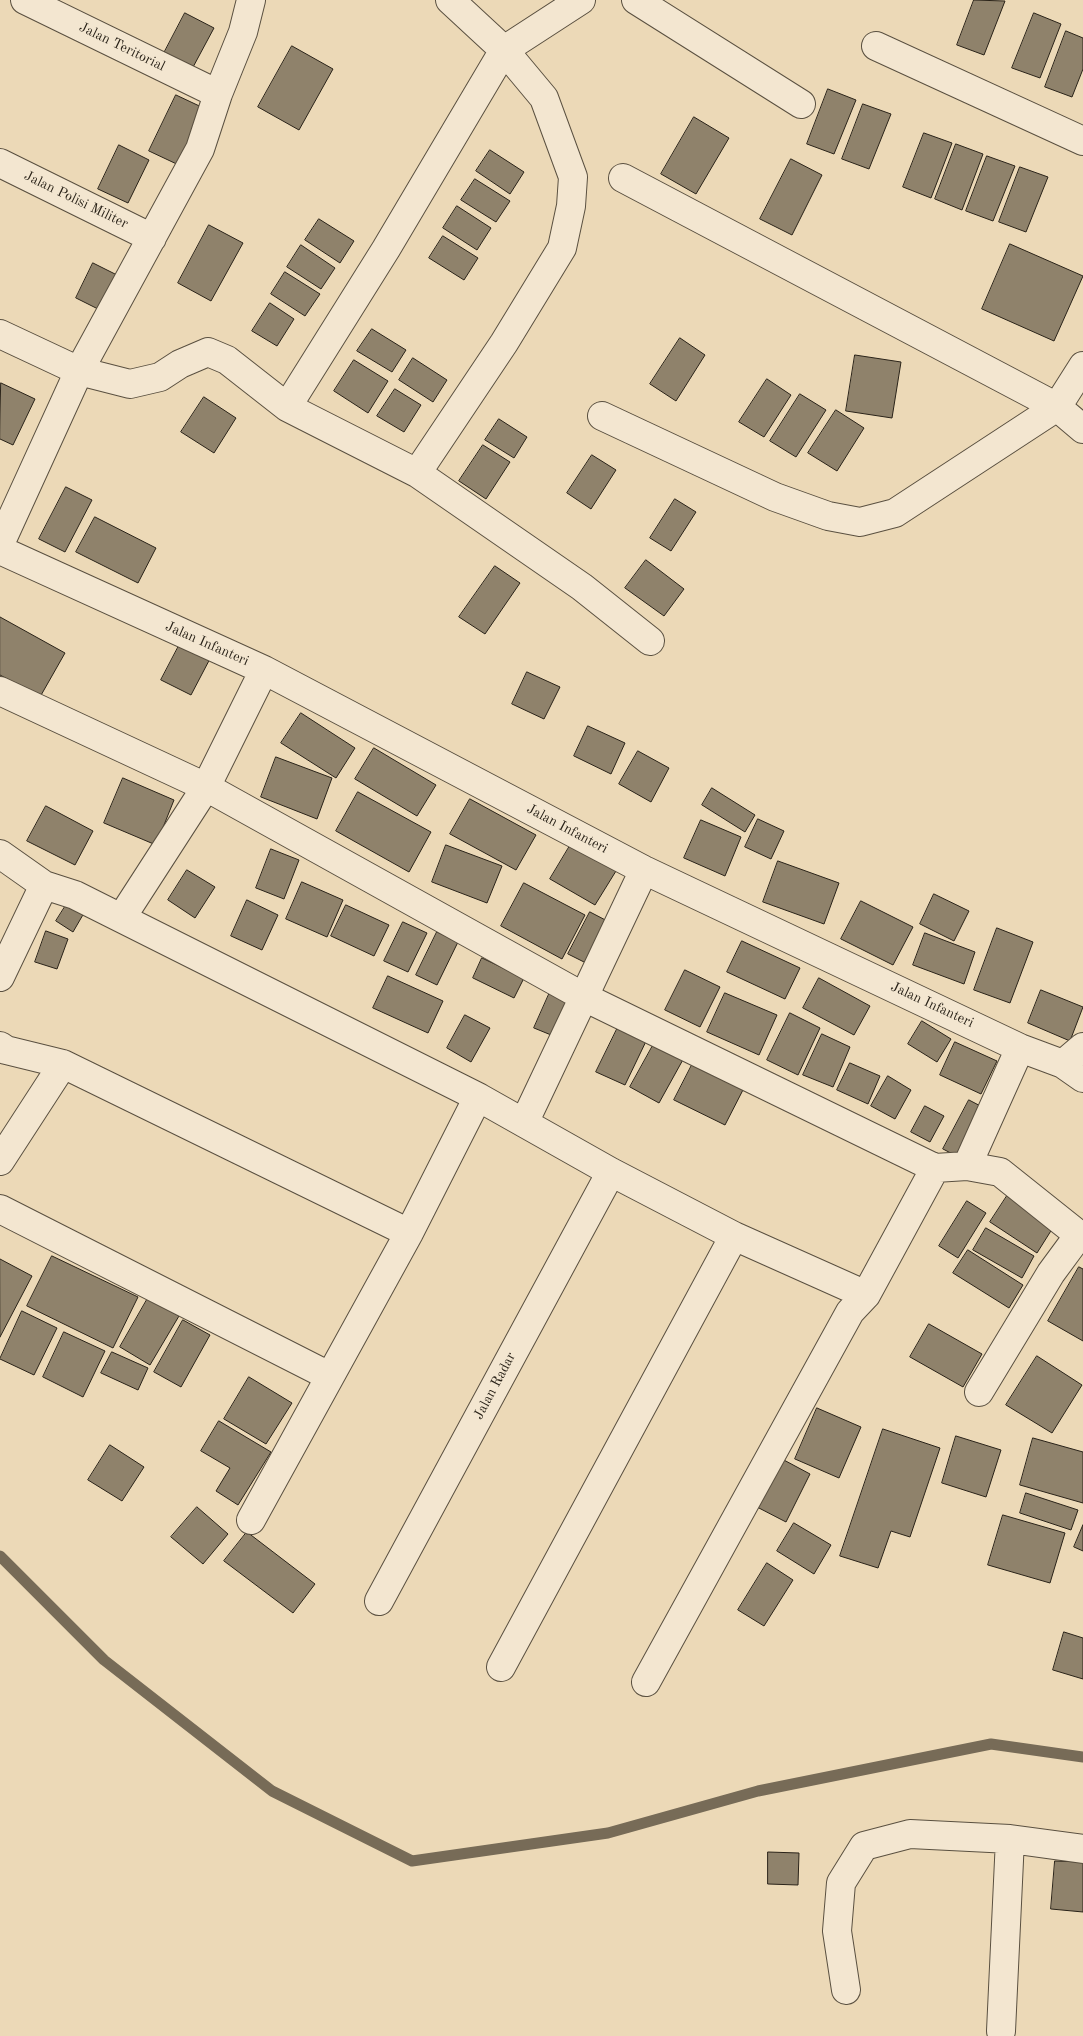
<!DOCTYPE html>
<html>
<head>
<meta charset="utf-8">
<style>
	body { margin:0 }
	canvas { display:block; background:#ecd9b7 }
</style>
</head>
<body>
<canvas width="1083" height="2036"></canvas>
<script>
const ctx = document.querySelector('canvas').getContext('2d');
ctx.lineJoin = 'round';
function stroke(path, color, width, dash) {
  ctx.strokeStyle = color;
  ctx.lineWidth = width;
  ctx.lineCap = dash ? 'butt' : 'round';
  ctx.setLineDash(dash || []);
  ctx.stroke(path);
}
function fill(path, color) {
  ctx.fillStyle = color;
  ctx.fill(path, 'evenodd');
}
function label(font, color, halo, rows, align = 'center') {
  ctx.font = font + ' "Old Standard TT",serif';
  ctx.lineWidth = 4;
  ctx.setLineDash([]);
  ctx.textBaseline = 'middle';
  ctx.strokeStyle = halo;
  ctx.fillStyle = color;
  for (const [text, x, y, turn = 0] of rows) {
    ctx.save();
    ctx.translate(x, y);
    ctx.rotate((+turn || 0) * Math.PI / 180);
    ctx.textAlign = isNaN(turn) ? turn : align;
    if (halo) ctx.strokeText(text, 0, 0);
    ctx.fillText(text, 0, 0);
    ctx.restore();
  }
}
const stream = new Path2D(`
	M0 1556 104 1660 272 1791 412 1861 608 1833 758 1791 991 1744 1083 1757`);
const building = new Path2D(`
	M974 0 1005 1 984 55 957 45Z
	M185 13 214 28 192 69 163 55Z
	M1034 13 1061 24 1040 78 1012 68Z
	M1066 31 1083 38V69L1072 97 1045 87Z
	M292 46 333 69 299 130 258 107Z
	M828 89 856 100 834 154 807 144Z
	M176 95 210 111 183 167 149 151Z
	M863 104 891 114 869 169 842 159Z
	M694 117 729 138 696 194 661 174Z
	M924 133 952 143 931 198 903 187Z
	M956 144 983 154 962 210 935 199Z
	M119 145 149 160 128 203 98 189Z
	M490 150 524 172 510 194 476 171Z
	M987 156 1015 166 993 221 966 211Z
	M791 159 822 175 792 235 760 219Z
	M1020 167 1048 177 1026 232 999 222Z
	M475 179 510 201 496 222 461 200Z
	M457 206 491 228 477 250 443 228Z
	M319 219 354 241 340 263 305 240Z
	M209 225 243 243 211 301 178 283Z
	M443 236 478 258 464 280 429 258Z
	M1010 244 1083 276 1054 341 982 309Z
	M301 245 335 268 321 289 287 267Z
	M93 263 125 279 108 314 76 298Z
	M285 272 320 294 305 316 271 294Z
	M270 303 294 319 277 346 252 331Z
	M372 329 406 350 392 372 357 351Z
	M680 338 705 355 676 401 650 384Z
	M855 355 901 362 892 418 846 411Z
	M413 358 447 380 433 402 399 380Z
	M354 360 388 381 368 413 334 391Z
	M767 379 791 395 764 437 739 422Z
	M1 383 35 399 13 445 0 439Z
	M395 389 421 405 404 432 377 416Z
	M800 394 826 410 796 457 770 441Z
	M204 397 236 418 214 453 181 432Z
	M836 410 864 428 837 471 808 453Z
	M499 419 527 437 514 458 485 440Z
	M483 445 510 462 486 499 459 481Z
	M592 455 616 470 591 509 567 493Z
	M66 487 92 500 65 552 39 539Z
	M675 499 696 512 671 551 650 538Z
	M95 517 156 548 138 583 76 552Z
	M646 560 684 589 664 616 625 588Z
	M495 566 520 583 485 634 459 617Z
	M0 617 65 653 40 697 0 675Z
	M183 638 213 653 191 695 161 680Z
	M527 672 560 687 544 719 512 704Z
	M301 713 355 748 336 778 281 743Z
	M588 726 625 743 611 774 574 756Z
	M374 748 436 785 417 816 355 779Z
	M638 751 669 768 651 802 619 784Z
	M276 757 332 778 317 819 261 797Z
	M123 778 174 800 156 845 104 823Z
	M712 788 755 815 745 832 702 805Z
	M358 792 431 832 409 872 336 831Z
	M470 799 536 835 516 870 450 834Z
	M46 806 93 831 75 865 27 841Z
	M758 819 784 831 771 859 745 847Z
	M701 820 741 837 725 876 684 858Z
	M571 844 616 871 595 905 550 879Z
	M446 845 502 866 487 903 432 882Z
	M271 849 299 860 284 899 256 888Z
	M778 861 839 883 824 924 763 902Z
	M187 870 215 887 195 918 168 900Z
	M302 882 343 900 327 937 286 919Z
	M524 883 585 915 562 959 501 926Z
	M934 894 969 911 954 941 920 924Z
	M247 900 278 915 262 950 231 936Z
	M861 901 913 927 893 965 841 939Z
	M68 902 84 913 73 932 56 921Z
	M346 905 389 925 374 956 331 936Z
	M590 912 615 925 594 967 568 954Z
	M403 922 427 933 408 972 384 961Z
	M997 928 1033 942 1010 1003 974 990Z
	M46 931 68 939 57 969 35 962Z
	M437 932 458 942 437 985 416 975Z
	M925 933 975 952 964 984 913 965Z
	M742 941 800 968 785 999 727 972Z
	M482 958 524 978 514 998 473 978Z
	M685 970 720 987 700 1027 665 1010Z
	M388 976 443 1001 428 1033 373 1008Z
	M819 978 870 1006 854 1035 803 1008Z
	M1041 990 1083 1007 1070 1041 1028 1023Z
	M550 992 572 1002 556 1037 534 1028Z
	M725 993 777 1015 759 1055 707 1032Z
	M790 1013 820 1028 798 1075 767 1060Z
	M465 1015 490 1028 471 1062 447 1048Z
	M622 1019 650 1033 625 1085 596 1072Z
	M922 1021 951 1039 937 1062 908 1044Z
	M822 1034 850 1047 833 1087 803 1075Z
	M656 1040 685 1056 659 1103 630 1087Z
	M955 1042 997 1061 981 1094 940 1075Z
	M694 1061 745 1086 725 1125 674 1100Z
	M850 1063 880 1076 868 1104 837 1090Z
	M888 1076 911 1090 895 1119 871 1106Z
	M969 1100 990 1111 964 1160 943 1149Z
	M925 1106 944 1116 930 1142 911 1132Z
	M1007 1196 1054 1226 1037 1253 990 1222Z
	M967 1201 986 1213 958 1258 939 1246Z
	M986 1228 1034 1256 1022 1278 973 1250Z
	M968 1250 1023 1285 1009 1308 953 1273Z
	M52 1256 138 1297 113 1348 27 1306Z
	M0 1259 32 1276 0 1337Z
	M1079 1267 1083 1269V1341L1048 1321Z
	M148 1298 179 1316 150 1365 120 1347Z
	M22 1311 57 1328 34 1375 0 1359Z
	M183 1320 210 1335 181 1387 154 1372Z
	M929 1324 982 1354 963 1387 910 1357Z
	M64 1332 105 1351 83 1397 43 1377Z
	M112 1352 148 1368 138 1390 101 1373Z
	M1037 1356 1082 1385 1052 1433 1006 1405Z
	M249 1377 292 1403 266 1444 224 1419Z
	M817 1408 861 1427 839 1478 795 1459Z
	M219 1421 271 1452 238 1505 216 1491 230 1468 201 1451Z
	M883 1429 940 1448 910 1537 891 1531 878 1568 840 1556Z
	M956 1436 1001 1450 986 1497 942 1483Z
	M1033 1438 1083 1452V1503L1020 1485Z
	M110 1445 144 1467 122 1501 88 1480Z
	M782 1459 810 1474 786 1522 757 1507Z
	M1026 1493 1078 1510 1071 1530 1020 1513Z
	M197 1507 228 1534 203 1564 171 1537Z
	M1003 1515 1065 1533 1050 1583 988 1565Z
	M794 1523 831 1545 814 1574 777 1551Z
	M1083 1525V1551L1074 1547Z
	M247 1532 315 1584 293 1613 224 1561Z
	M767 1563 793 1580 764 1626 738 1610Z
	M1064 1632 1083 1638V1679L1053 1670Z
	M768 1852 799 1853 798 1885 768 1884Z
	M1055 1861 1083 1862V1912L1051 1909Z`);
const minor = new Path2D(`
	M25 0 218 94
	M636 0 801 104
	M876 46 1083 141
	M0 163 152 238
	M623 178 1057 407 1083 429
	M0 334 79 371 130 384 160 377 180 364 208 352 227 360 287 407 386 249 504 50 581 0
	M287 407 417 473 582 587 650 641
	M602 416 775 497 828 516 860 522 895 513 1057 407 1083 366
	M417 473 504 343 562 248 571 206 573 177 544 98 504 50 450 0
	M0 544 79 371 200 149 218 94 243 32 251 0
	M0 550 264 670 644 870 1020 1048 1063 1064 1083 1047
	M0 691 206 787 584 997 935 1168 967 1166 1000 1172 1079 1235 1051 1273 979 1392
	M0 854 44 885 75 895 478 1097 611 1172 734 1236
	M122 917 206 787 264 670
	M0 977 44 885
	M0 1046 6 1050 63 1064
	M1063 1064 1083 1078
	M524 1123 644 870
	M0 1161 63 1064 409 1233
	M967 1166 1020 1048
	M0 1209 329 1376
	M251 1520 409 1233 478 1097
	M379 1601 611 1172
	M501 1667 734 1236 866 1295
	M646 1682 850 1312 866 1295 935 1168
	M846 1990 837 1931 841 1883 864 1846 910 1834 1010 1839 1083 1849
	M1001 2031 1010 1839`);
const streetNames = [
	["Jalan Teritorial",122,47,26],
	["Jalan Polisi Militer",76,200,26],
	["Jalan Infanteri",207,644,24],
	["Jalan Infanteri",567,829,28],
	["Jalan Infanteri",932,1005,25],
	["Jalan Radar",495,1386,-62]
];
stroke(stream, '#776b57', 11);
fill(building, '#8f826b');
stroke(building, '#2a2319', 1);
stroke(minor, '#5a5040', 30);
stroke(minor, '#f3e6d0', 28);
label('14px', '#2a2319', '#f3e6d0', streetNames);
</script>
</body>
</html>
